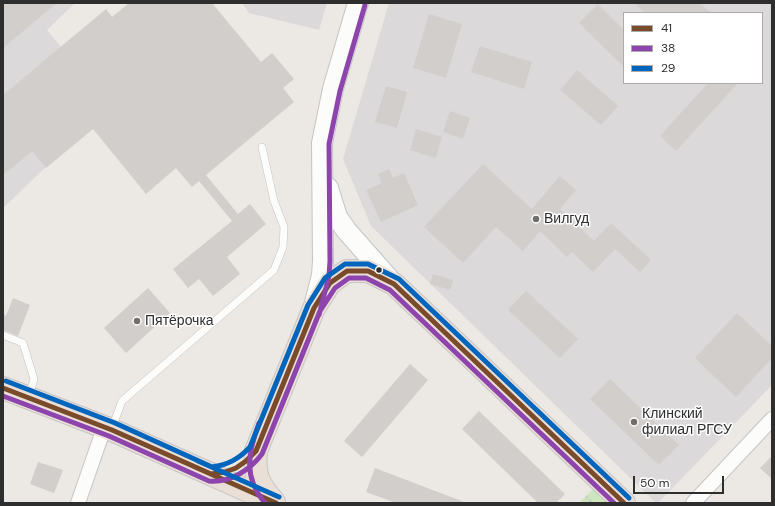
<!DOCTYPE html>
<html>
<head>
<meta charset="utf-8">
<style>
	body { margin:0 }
	#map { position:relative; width:775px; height:506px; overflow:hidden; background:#ece8e4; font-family:"DM Sans",sans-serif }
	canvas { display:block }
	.frame { position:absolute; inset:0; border:4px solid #2e2e2e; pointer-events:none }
	.legend { position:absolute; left:623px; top:12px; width:140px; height:72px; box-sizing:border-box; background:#fff; border:1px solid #ababab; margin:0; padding:5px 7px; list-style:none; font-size:12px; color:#2e2e2e }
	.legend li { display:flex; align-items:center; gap:8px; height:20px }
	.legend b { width:20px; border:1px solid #ababab }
	.scale { position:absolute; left:633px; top:476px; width:91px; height:18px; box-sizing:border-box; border:2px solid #2e2e2e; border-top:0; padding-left:5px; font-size:12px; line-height:14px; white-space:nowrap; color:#2e2e2e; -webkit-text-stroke:3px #fff; paint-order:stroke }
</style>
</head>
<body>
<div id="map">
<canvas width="775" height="506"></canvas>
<div class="frame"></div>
<ul class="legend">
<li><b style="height:5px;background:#7a4b2a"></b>41</li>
<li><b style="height:5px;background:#8e44ad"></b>38</li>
<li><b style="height:5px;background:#0065bd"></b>29</li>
</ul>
<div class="scale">50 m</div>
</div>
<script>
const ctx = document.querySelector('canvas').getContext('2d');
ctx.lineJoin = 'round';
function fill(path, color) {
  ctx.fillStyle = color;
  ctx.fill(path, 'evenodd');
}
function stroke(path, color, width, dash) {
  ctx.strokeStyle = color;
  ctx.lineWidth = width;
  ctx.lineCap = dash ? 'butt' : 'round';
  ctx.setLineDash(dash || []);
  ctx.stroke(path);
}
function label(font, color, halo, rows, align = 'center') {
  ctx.font = font + ' "DM Sans",sans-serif';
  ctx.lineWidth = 3;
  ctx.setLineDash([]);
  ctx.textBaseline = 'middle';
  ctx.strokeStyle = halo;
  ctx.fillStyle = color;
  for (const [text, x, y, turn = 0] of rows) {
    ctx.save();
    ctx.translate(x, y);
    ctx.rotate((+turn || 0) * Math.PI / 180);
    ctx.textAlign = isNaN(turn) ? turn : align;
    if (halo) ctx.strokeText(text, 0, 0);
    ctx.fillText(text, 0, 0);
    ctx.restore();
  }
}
const industrial = new Path2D(`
	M3 3H75L47 30 110 106 3 208Z
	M242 3H327L319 30 249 13Z
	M389 3H772V385L658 503H656L371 226 343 159ZM624 13H762V83H624Z`);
const green = new Path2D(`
	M593 489 607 503H579Z`);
const building = new Path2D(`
	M3 3H57L3 48Z
	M129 3H212L261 62 272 53 294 79 283 88 294 102 206 175 238 214 250 204 266 224 227 257 240 274 213 296 199 279 188 288 173 269 232 221 199 181 192 187 176 168 146 194 93 129 46 168 32 151 3 175V95L106 9 112 17Z
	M634 3H700L711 13H645Z
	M598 4 624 30V67L579 23Z
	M429 14 462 24 446 78 413 68Z
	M480 46 532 62 524 89 471 72Z
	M577 70 618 106 601 125 560 90Z
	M708 83H738L676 151 660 136Z
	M386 86 407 92 397 128 375 122Z
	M450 111 470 118 463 139 443 132Z
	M416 129 442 137 436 158 410 150Z
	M483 164 532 209 560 176 576 190 560 209 594 241 611 223 651 260 640 272 615 249 593 272 572 252 567 257 540 231 523 251 496 227 463 263 424 227Z
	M389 169 393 178 404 173 418 205 381 222 366 190 382 183 378 174Z
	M433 274 453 280 450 290 430 284Z
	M148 288 170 313 126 353 104 328Z
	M526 291 578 339 560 358 508 310Z
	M13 298 30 305 18 336 3 330V314L6 316Z
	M737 313 772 346V358L736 397 695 358Z
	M410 364 428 380 362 457 344 441Z
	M610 379 679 445 659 465 590 399Z
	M479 411 565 494 556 503H538L462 429Z
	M772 456V479L760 468Z
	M38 462 63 470 54 493 30 484Z
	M375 468 464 502V503H396L366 492Z`);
const path = new Path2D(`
	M586 496 592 503`);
const lane = new Path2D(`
	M3 335 23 343 34 379 29 396
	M112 428 122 401 274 270 283 247 284 227 274 201 262 147`);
const street = new Path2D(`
	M78 503 104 428
	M693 503 772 419`);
const secondary = new Path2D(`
	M328 188 337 217 346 230 391 281
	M315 303 322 275 323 261 322 143 333 89 358 3`);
const highway = new Path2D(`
	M3 388 112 430 273 502
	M274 502C258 484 254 476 256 451L314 308 330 283 347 271H368L394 284 624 503`);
const bus1 = new Path2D(`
	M3 388 112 430 211 474 225 472 236 468 246 461 256 451 314 308 330 283 347 271H368L394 284 624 503
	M195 467 276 503`);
const bus2 = new Path2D(`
	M319 315 329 276 330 261 329 144 340 91 365 5
	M3 396 109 436 209 481C230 483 250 470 262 454L320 311 335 288 349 278H366L390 290 614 503
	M259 423C248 453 243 477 265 503`);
const bus3 = new Path2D(`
	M6 381 115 423 212 467C228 465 239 459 250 447L308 305 325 278 345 264H368L399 279 629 498
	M198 461 279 497`);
const markers = [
	[536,219,4,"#706f6e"],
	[379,270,3.5,"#2e2e2e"],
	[137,321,4,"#706f6e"],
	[634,422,4,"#706f6e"]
];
const poiNames = [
	["Вилгуд",544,219],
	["Пятёрочка",145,321],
	["Клинский",642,414],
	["филиал РГСУ",642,430]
];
fill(industrial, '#dcd9db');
fill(green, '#cee6be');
fill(building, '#d1cecb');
stroke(lane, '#c5c4c5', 8);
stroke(street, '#c5c4c5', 16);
stroke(secondary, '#c5c4c5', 22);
stroke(highway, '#c6c5c4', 24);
stroke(path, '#c9c9c8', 2, [3, 2]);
stroke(lane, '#fcfcfb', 7);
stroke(street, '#fcfcfb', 14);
stroke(secondary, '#fcfcfb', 20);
stroke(highway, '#eadfd6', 22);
stroke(bus1, '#7a4b2a', 5);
stroke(bus2, '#8e44ad', 5);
stroke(bus3, '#0065bd', 5);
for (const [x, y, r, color] of markers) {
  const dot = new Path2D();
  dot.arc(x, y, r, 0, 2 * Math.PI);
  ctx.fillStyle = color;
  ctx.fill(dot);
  stroke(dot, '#fff', 1.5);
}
label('14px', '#2e2e2e', '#fff', poiNames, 'left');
</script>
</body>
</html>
